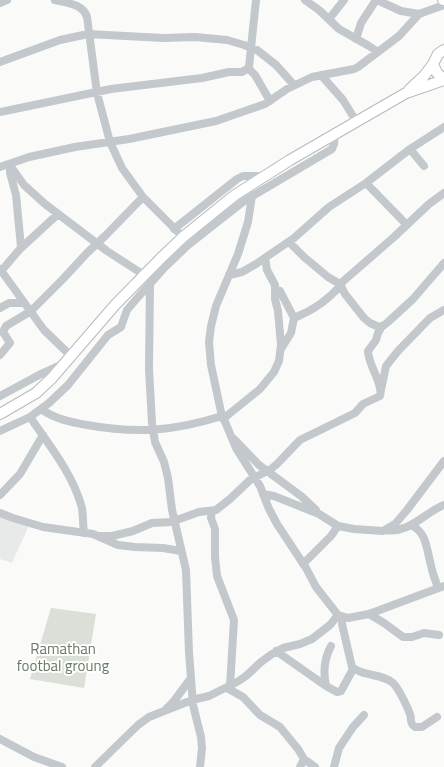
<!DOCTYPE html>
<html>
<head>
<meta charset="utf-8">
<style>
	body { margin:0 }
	canvas { display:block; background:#fafaf8 }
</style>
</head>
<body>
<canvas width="444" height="767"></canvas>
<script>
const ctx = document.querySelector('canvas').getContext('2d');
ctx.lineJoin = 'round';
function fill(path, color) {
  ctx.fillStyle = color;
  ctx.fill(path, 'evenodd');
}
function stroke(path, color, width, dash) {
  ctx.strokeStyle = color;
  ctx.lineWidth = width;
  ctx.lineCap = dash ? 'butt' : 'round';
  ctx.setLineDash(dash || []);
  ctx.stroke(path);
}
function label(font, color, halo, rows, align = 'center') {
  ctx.font = font + ' "Titillium Web",sans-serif';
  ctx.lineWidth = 4;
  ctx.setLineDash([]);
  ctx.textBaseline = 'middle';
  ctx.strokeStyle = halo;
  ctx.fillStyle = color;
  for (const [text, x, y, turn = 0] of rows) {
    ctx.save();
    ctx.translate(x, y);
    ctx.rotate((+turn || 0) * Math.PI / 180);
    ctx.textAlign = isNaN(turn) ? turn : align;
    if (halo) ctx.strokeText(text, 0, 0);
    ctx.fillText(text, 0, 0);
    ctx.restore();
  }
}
const built = new Path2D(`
	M0 513 30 523 12 563 0 559Z`);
const green = new Path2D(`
	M51 608 96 614 84 688 30 679Z`);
const minor = new Path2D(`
	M55 0C67 3 83 4 87 17L97 93 110 142 122 168 143 197 183 237
	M305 0 319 10 339 29 369 46 378 52
	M377 0 401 11 419 14 444 5
	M0 3 7 0
	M329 19 344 0
	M356 39 361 23 376 0
	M0 62 60 40 88 34 163 38 195 37 227 40 244 45 257 50 276 65 294 85
	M248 68 255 75 270 101
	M321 75 343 100 356 121
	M0 112 111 89 202 78 229 72H242L247 69 249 67 256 0
	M410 149 424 166
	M9 164 24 185 45 204 107 251 144 275
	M0 167 29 157 75 147 129 139 216 121 265 104 287 89 312 77 354 69 358 67 399 36 419 14
	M10 167V173L16 195 21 247
	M366 183 407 225
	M252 196 248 222 238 254 216 306 211 326 209 342 211 365 221 412 236 448 260 486 269 509 277 524 306 568 316 587 338 615 348 618 369 614 444 586
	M174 229 237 179 243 176H265
	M289 242 304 257 328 277 340 284 345 294 364 318 370 323 379 327 383 326 388 322 413 299 444 263
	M0 269 44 330 72 357
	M2 270 20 249 58 214
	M229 275 242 272 256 264 294 238 329 207 366 183 410 149 444 127
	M150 283 149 369 152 423 155 442 164 462 168 478 172 510 186 570 189 652 193 705 201 737 202 748 200 767
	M340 284 394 237 429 204 444 193
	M275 289 280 291 294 318 291 333 281 349
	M0 308 9 303H24
	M294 318C312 311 329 299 341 285
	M0 355 10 343 3 332 6 326 31 311 63 279 87 253 105 236 143 197
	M381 390 386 366 398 351 430 318 444 310
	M0 396 39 375 63 364
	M41 409C55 419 70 422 87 425 137 434 174 431 222 416
	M30 417C49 445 73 474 82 508 83 516 83 524 84 533
	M223 419 260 389 274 372 279 361 281 345 278 311 275 299V285L267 270 265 258
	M0 431 30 417 49 403 68 385 108 335 121 327 127 310 139 296 165 267 188 245 244 201 332 149 334 144 335 134
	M234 439 259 465 301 496 316 510
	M263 494 274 496 319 514 338 526 354 529 383 531 395 524 407 510 444 461
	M0 495 20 474 43 435
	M212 511 211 518 215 529V557L217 576 234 620 230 686
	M0 513 13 518 43 527 93 534 118 545 135 547 163 548 181 551
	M411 525C425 532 426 544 429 557 431 568 434 578 438 588
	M385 530C409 534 424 513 444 505
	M99 536H112L133 531 152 523 171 522 199 512 216 510 230 499 250 480 271 469 277 464 300 440 355 413 363 404 380 396C384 385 368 365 368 351L376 340 378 333 382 326
	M303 564 331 536 338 526
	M369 614 384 623 403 637H412L424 633 439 635
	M342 617V624L352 667C363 677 382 673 393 683 399 689 407 706 410 714 412 720 409 723 415 727H422L437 717
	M331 646C324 659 323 672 326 686L337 692 341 691 353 669
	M276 651 326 686
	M227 688 243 697 260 715 280 727 298 749 304 759 315 767
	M165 710 174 701 191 678
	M0 739 34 757 62 767
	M95 767 138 725 149 717 192 700 209 696 237 682 246 676 261 662 272 654 283 648 300 644 312 639 330 625 338 615
	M300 767 304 759
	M334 767 339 748 353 727 364 715`);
const major = new Path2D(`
	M443 0H444
	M444 50 438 54 433 64 437 73 444 79
	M409 90 424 76 433 64
	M0 414 36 393 52 378 115 305 163 256 183 237 235 195 290 160 406 93 444 80`);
const parkNames = [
	["Ramathan",63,650],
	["footbal groung",63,667]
];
fill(built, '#e8e9e9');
fill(green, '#dadfd7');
stroke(major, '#b5babe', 12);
stroke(minor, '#c3c8cc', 8);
stroke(major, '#fff', 10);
label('15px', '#687a64', '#fff', parkNames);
</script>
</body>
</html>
